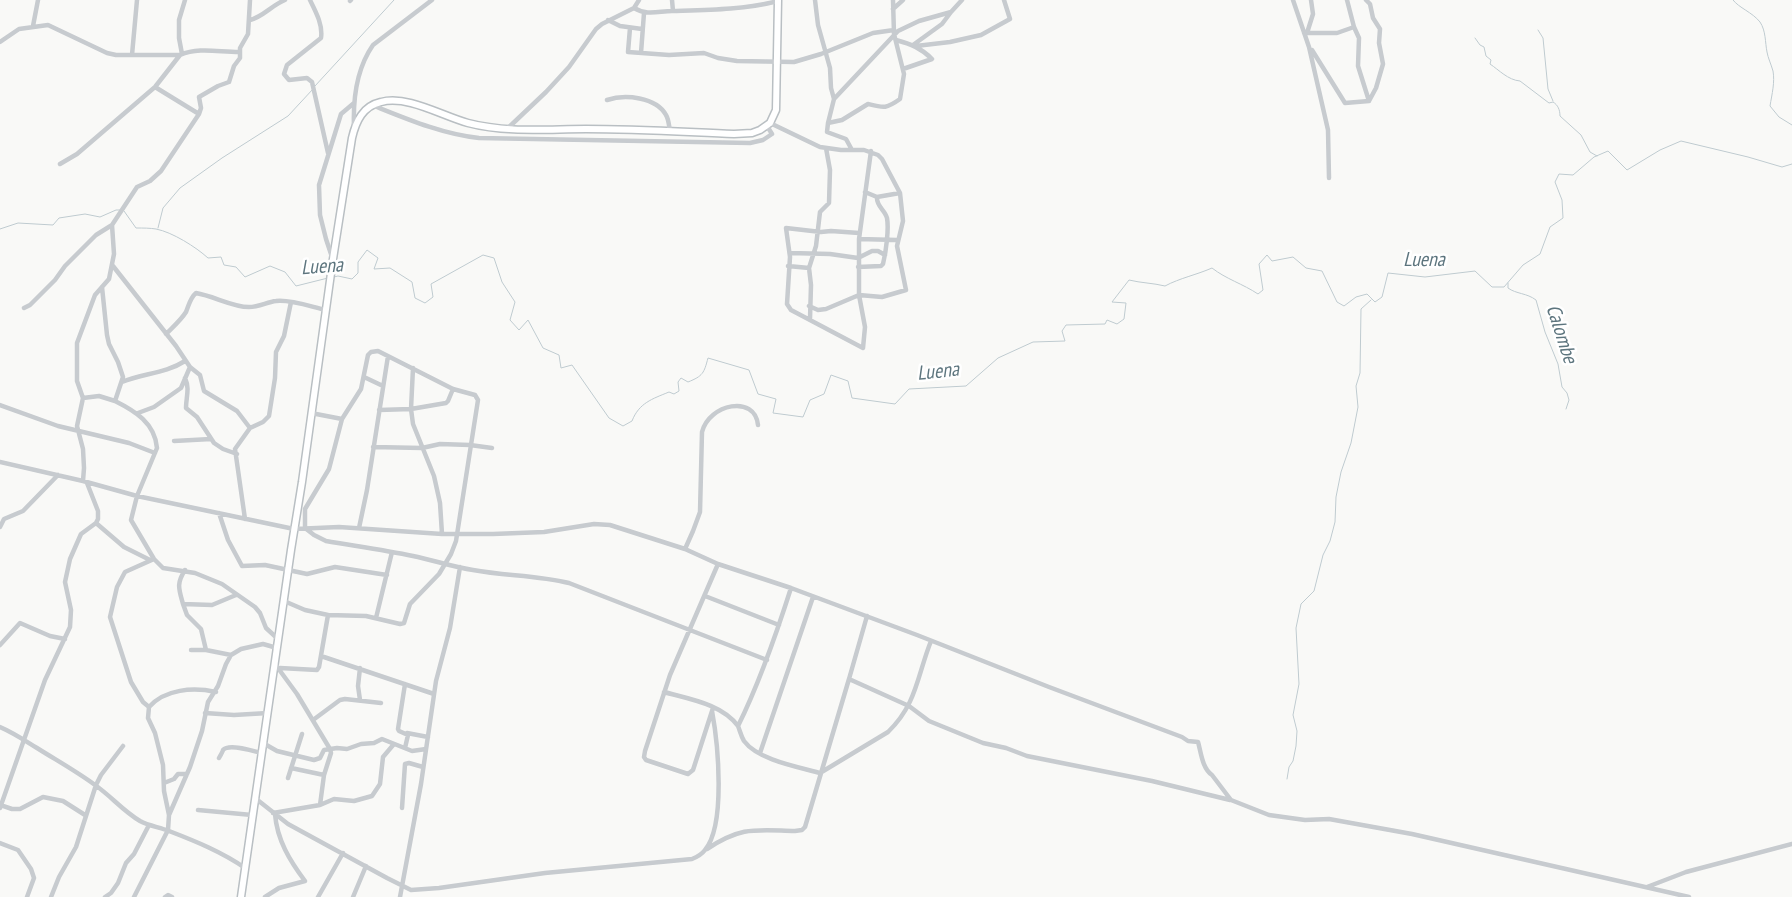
<!DOCTYPE html>
<html>
<head>
<meta charset="utf-8">
<style>
	body { margin:0 }
	canvas { display:block; background:#f9f9f7 }
</style>
</head>
<body>
<canvas width="1792" height="897"></canvas>
<script>
const ctx = document.querySelector('canvas').getContext('2d');
ctx.lineJoin = 'round';
function stroke(path, color, width, dash) {
  ctx.strokeStyle = color;
  ctx.lineWidth = width;
  ctx.lineCap = dash ? 'butt' : 'round';
  ctx.setLineDash(dash || []);
  ctx.stroke(path);
}
function label(font, color, halo, rows, align = 'center') {
  ctx.font = font + ' "PT Sans Narrow",sans-serif';
  ctx.lineWidth = 5;
  ctx.setLineDash([]);
  ctx.textBaseline = 'middle';
  ctx.strokeStyle = halo;
  ctx.fillStyle = color;
  for (const [text, x, y, turn = 0] of rows) {
    ctx.save();
    ctx.translate(x, y);
    ctx.rotate((+turn || 0) * Math.PI / 180);
    ctx.textAlign = isNaN(turn) ? turn : align;
    if (halo) ctx.strokeText(text, 0, 0);
    ctx.fillText(text, 0, 0);
    ctx.restore();
  }
}
const stream = new Path2D(`
	M1733 0C1739 8 1752 12 1760 22 1766 31 1765 42 1767 52 1768 58 1771 64 1773 71 1775 82 1772 94 1770 106L1779 117 1792 125
	M1538 30 1543 38 1548 89 1553 101
	M1475 38 1480 45 1484 47 1486 56 1491 60 1490 64C1499 70 1508 80 1520 81L1549 103 1553 102C1558 105 1560 110 1560 116L1581 135 1590 152 1597 156
	M315 86 394 0
	M124 211 136 228C143 228 150 228 156 229 172 232 196 247 208 258L221 257 224 265 236 267 245 277 270 266 285 272 296 286 328 278
	M158 228 163 208 180 188 222 158 288 116 313 89
	M0 229 18 223 53 225 59 218 85 214 100 217 116 210H120
	M334 277 338 276 352 279 358 273V262L367 250 378 258 374 269 390 268 412 282 415 298 425 303 433 297 431 284 483 255 494 258 502 282 515 302 510 320 519 330 528 320 543 348 559 355 561 368 572 365 609 418 623 426 632 421C639 403 652 399 669 392L674 394 679 391 678 382 681 378 688 382C703 376 704 373 708 358L749 370 758 394 776 399 773 413 803 417 810 400 824 394 831 375 848 381 852 398 895 404 909 389 966 386 998 358 1033 342 1065 341 1062 331 1066 325 1105 324 1107 320 1117 324 1124 319 1126 303 1112 302 1129 280C1141 283 1153 283 1165 286 1180 278 1196 275 1212 268 1226 279 1243 284 1258 294L1263 290 1259 264 1267 255 1272 261 1293 257 1306 268 1322 271 1337 302 1344 306 1356 297 1367 294 1375 302 1382 297 1388 273 1425 277 1475 271 1492 287H1504L1523 265 1540 254 1550 227 1563 218 1562 200 1555 182 1559 174 1573 175 1594 157 1608 151 1627 170 1660 150 1681 141 1748 157 1782 167 1792 164
	M1508 283V288C1516 294 1527 293 1536 300L1545 332 1558 364 1562 387 1567 393 1569 400 1566 409
	M1287 779 1289 767 1293 761 1296 746 1297 731 1293 715 1299 684 1296 628 1301 604 1314 591 1323 555 1330 541 1335 522 1336 497 1341 472 1351 443 1358 407 1356 386 1360 373 1361 309 1371 300`);
const street = new Path2D(`
	M310 0C316 12 323 25 321 38L287 65 284 74 289 80 307 78 312 82 328 153
	M672 0 673 11
	M815 0 818 25 830 68 831 88 834 99 828 123 827 132 846 139 852 150
	M1293 0 1309 47 1328 130 1329 178
	M1347 0 1354 27 1359 38 1358 66 1369 101
	M1366 0 1370 4 1373 18 1380 29 1379 43 1383 64 1376 88 1369 101
	M350 1 351 0
	M634 8C647 16 659 11 672 11 708 10 743 10 778 1
	M893 9 903 0
	M951 12 962 0
	M250 20C263 17 272 5 285 0
	M608 20 620 26 642 29
	M33 26 38 0
	M630 28 628 52 669 55 704 53 718 58 737 61 794 62 821 54 873 33 894 30
	M1304 33H1337L1354 27
	M1307 33 1313 14 1311 0
	M896 40C911 44 921 48 932 59L903 69
	M0 42 19 29 48 25 107 53 116 55H180C199 47 218 52 239 52
	M916 46 950 42 981 35 1010 19 1004 0
	M1312 50 1345 103 1369 101
	M641 53 644 13
	M182 54 179 38V20L185 0
	M132 55 137 0
	M155 87 199 114
	M834 99 898 31 919 21 951 12 942 24 913 45
	M607 100C625 94 656 97 666 115 669 120 669 127 670 131
	M372 105C407 119 442 134 479 138L750 143 763 140 772 134 767 126
	M770 123 820 147 841 150H864L878 155 882 159 900 193 903 221 897 246 906 290 882 297 859 295 826 309 818 310 809 306
	M828 123 842 120 868 104C884 108 886 109 900 99L904 74 894 34 893 0
	M354 126C353 99 357 68 373 45L432 0
	M508 128 546 92 569 67 596 29 602 24 634 8 639 0
	M60 164 77 154 155 87 180 55
	M877 197 900 193
	M859 233 831 231 821 232 786 228 790 257 787 304 791 310 863 348 865 327 859 295V239L871 151
	M859 239 897 240
	M790 253 830 254 858 258 872 251H878L885 255
	M332 257 326 239 320 215 319 185 341 114 354 103
	M113 266 176 346 190 367 200 375 204 391 237 411 250 428
	M788 266 809 268
	M858 267 881 266 883 264C886 252 889 229 887 218 885 210 876 206 877 197L865 192
	M102 287 107 335 109 344 118 362 123 377 115 401C135 411 155 423 157 448L137 496 131 520 154 559 163 568 195 573 222 584 255 607 260 613 266 628 278 639
	M24 308 30 305 55 280 65 266 96 235 112 225 137 187 150 181 161 171 199 114 201 108 199 97 218 86 229 82 234 66 240 58V48L248 34 250 0
	M810 319 811 285 809 268 816 246 820 212 829 203 830 170 826 148
	M166 334C173 327 181 320 186 312 189 305 190 298 196 293 214 296 232 307 249 307 259 307 267 302 276 301 290 299 312 307 326 310
	M413 368 411 409 413 424 434 476 440 503 442 534
	M364 377 383 386
	M185 378C190 389 186 397 186 408L197 417 214 443 223 449 237 454
	M122 382C143 373 165 374 185 361
	M83 398 99 396 115 401
	M0 405 58 426 129 443 155 453
	M379 410 411 409 446 403 448 401 453 389
	M138 413 154 407 181 388 190 367
	M311 413 342 419
	M174 441 211 439
	M373 447 422 448 440 444 470 445 492 448
	M0 462 83 481 137 496 294 529 339 527 442 534H493L544 532 594 524 610 525 685 549 718 564 791 588 917 635 1049 687 1182 737 1188 741 1198 742C1201 752 1202 768 1212 775L1231 800 1269 815 1305 820 1329 819 1412 834 1689 897
	M83 481 84 468 83 449 77 426 83 398 77 381V343L95 295 109 279 114 254 112 225
	M87 483 98 511V519L96 523 124 547 150 560
	M219 513 228 540 242 566 265 565 307 574 335 567 387 575
	M245 519 235 449 250 428 263 422 269 416 275 378 276 352 284 336 291 302
	M0 527 4 519 23 511 58 475
	M359 528 367 490 388 356
	M685 549 693 531 700 512 702 432C709 404 755 394 758 425
	M791 588C776 635 760 682 738 726 740 731 741 736 744 741 758 760 798 767 820 773L888 732C917 704 917 676 931 641
	M705 596 779 625
	M183 604C179 589 176 584 185 570
	M328 615 366 616 400 624 404 623 410 604 439 574 451 554 456 541 478 400 475 395 453 389 378 351 371 352 368 355 361 389 342 419 329 469 305 509V528L314 535 326 541C355 546 384 550 413 556 433 560 453 567 473 570 505 576 537 575 569 583L767 660
	M867 616 849 679 909 706 929 721 983 743 1006 748 1027 756 1152 781 1230 800
	M376 618 392 552
	M0 645 20 623 50 636 65 639
	M191 650H206L231 655
	M206 650 201 629 187 615 183 604 212 605 236 595
	M321 656 434 694
	M275 664 297 694 330 749 331 753 324 775 320 805
	M280 668 317 670 319 667 328 615 305 610 284 601
	M360 668 358 686 360 700
	M405 684 398 729 399 731 408 735 405 748
	M664 692C689 699 722 704 738 726
	M149 707 143 702 131 682 110 617 117 587 125 572 154 559
	M713 708 693 770 688 774 646 760 644 757 645 751 670 675 718 564
	M205 713 234 715 268 713
	M313 720 340 700 345 699 381 703
	M0 727C14 733 24 740 37 748 56 760 76 771 95 785 111 796 123 811 140 821 149 826 159 827 169 831 195 841 222 852 245 868
	M407 733 428 737
	M263 743 277 751 314 760 320 758 324 750 337 748 347 749 361 744 374 743 382 739 412 751 426 749
	M760 753 813 597
	M219 758C219 758 223 751 223 750 229 743 253 751 261 753
	M291 768 324 775
	M288 778 302 734
	M164 783 174 779 178 774H187
	M255 798 288 824 387 878 411 890 439 888 545 873 692 859C697 857 702 854 705 850 726 825 718 743 712 711
	M0 805 12 809H20L43 797 63 801 85 815
	M0 808 45 680 70 627 71 610 65 582 70 559 81 534 96 523
	M402 808 405 764 409 763 423 767
	M198 810 252 815
	M273 813 320 805 334 799 354 801 372 796 380 784 383 757 394 744
	M169 815 164 791 163 765 155 733 148 718 149 707C165 689 193 687 216 692
	M0 843 18 850 31 869 34 878 27 897
	M707 849C742 826 755 830 795 831L802 830 805 827 849 679
	M1647 887 1686 872 1792 844
	M51 897 59 877 76 847 96 785 101 775 123 746
	M105 897 111 893 118 883 126 863 134 854 149 825
	M134 897 168 830 169 815 190 767 202 731 208 702 218 686 226 664 231 655 241 649 263 644 277 648
	M165 897 168 895 172 897
	M265 897 279 888 305 881C290 861 277 840 275 814
	M318 897 343 853
	M353 897 366 866
	M400 897 421 784 436 681 450 628 460 567`);
const secondary = new Path2D(`
	M241 897 291 550 302 482 333 259 352 138C356 121 363 106 381 102 408 95 442 116 468 123 506 133 547 129 586 129 635 129 684 132 734 134L752 133 760 130 770 123 776 110 778 0`);
const waterNames = [
	["Luena",1424,260],
	["Luena",322,267,-4],
	["Calombe",1561,334,72],
	["Luena",938,372,-6]
];
stroke(stream, '#bfcbd0', 1);
stroke(secondary, '#b9bfc3', 9);
stroke(street, '#c7cbcf', 4.5);
stroke(secondary, '#fff', 6);
label('italic 20px', '#5d757e', '#fff', waterNames);
</script>
</body>
</html>
